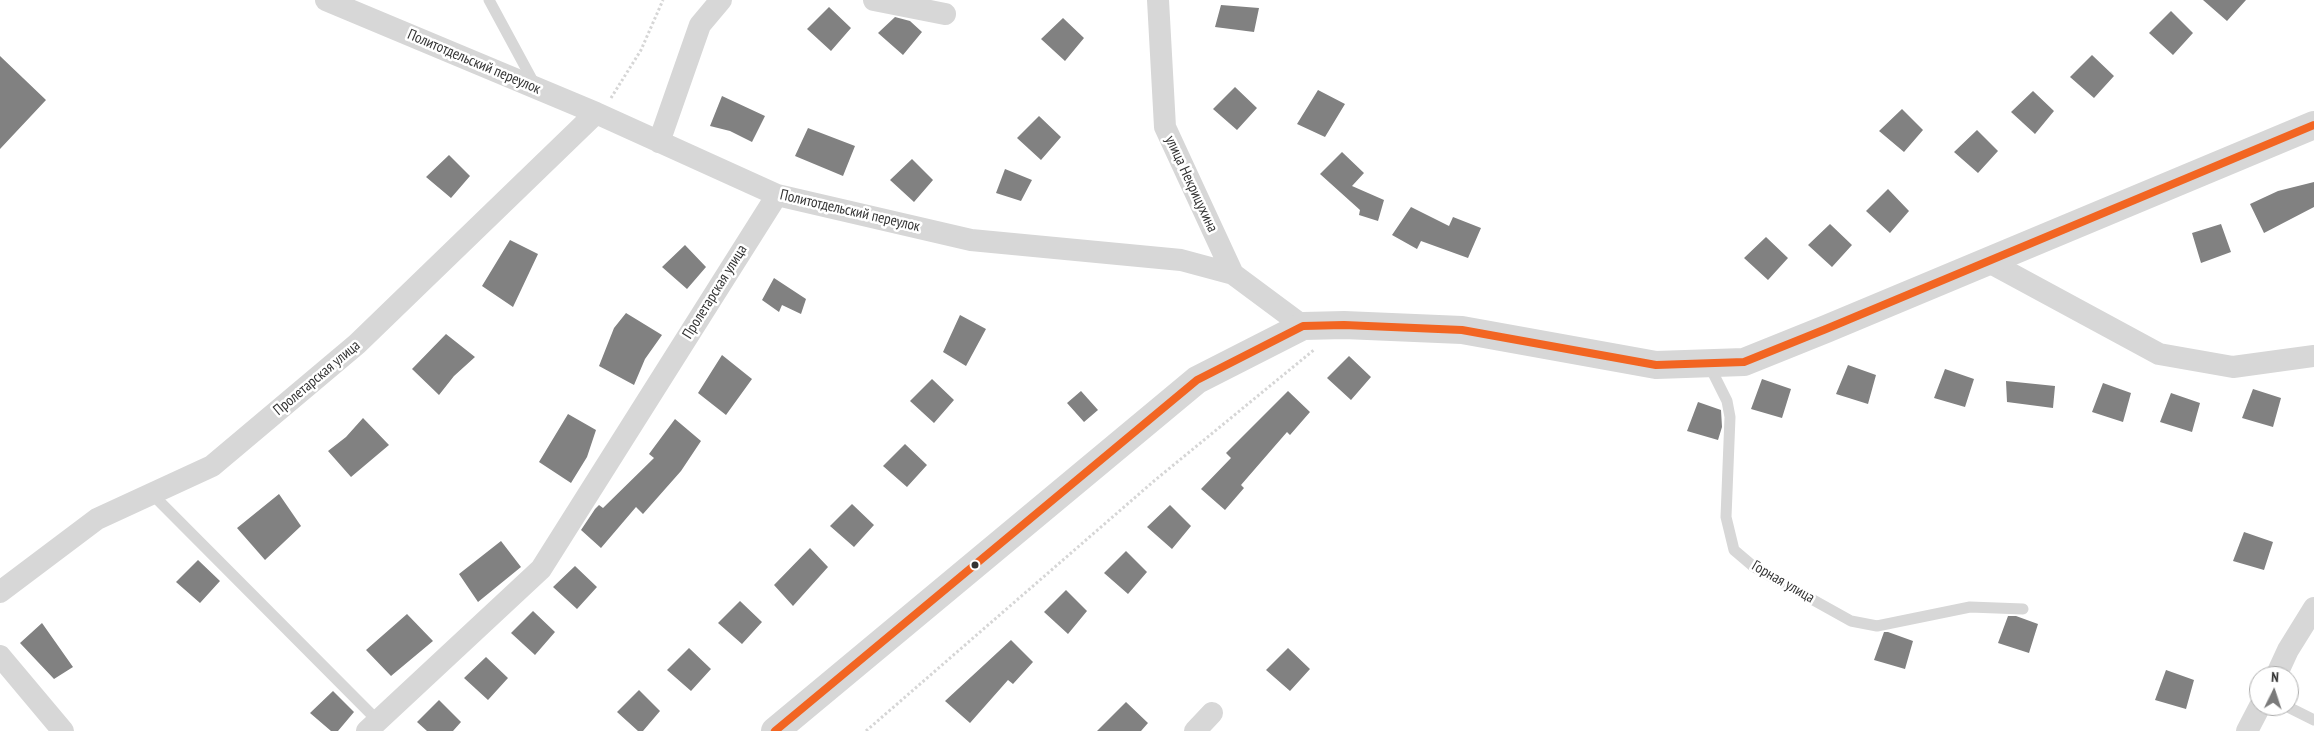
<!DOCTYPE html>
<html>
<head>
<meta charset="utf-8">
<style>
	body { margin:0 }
	#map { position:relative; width:2314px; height:731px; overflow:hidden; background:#fff; font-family:"PT Sans Narrow",sans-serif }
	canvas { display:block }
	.north { position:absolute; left:2249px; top:666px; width:50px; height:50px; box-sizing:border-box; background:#fff; border:1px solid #adadad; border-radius:50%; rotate:4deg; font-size:14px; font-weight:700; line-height:20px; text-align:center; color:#333 }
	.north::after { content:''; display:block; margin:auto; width:18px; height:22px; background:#7a7a7a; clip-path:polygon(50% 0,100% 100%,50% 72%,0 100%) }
</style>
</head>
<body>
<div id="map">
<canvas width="2314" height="731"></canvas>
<div class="north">N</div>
</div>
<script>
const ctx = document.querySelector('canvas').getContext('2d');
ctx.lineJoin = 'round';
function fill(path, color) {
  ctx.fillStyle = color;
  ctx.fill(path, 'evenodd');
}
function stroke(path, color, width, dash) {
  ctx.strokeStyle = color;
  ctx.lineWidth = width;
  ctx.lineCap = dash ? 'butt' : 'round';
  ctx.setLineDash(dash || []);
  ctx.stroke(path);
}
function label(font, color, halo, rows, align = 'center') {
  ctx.font = font + ' "PT Sans Narrow",sans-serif';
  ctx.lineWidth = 5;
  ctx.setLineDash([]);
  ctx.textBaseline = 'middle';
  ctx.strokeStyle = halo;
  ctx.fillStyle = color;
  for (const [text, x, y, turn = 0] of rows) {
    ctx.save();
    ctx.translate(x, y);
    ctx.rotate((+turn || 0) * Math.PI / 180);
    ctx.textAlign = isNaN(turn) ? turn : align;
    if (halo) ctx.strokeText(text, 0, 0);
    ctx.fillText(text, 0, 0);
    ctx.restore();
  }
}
const building = new Path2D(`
	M2203 0H2246L2227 21Z
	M1221 5 1259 8 1254 32 1215 27Z
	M829 7 851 28 831 51 807 29Z
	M2171 11 2193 33 2173 55 2149 33Z
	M895 17 910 21 922 32 903 55 878 33Z
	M1063 18 1084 38 1065 61 1041 39Z
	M2092 55 2114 76 2094 98 2070 77Z
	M0 56 46 100 0 149Z
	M1235 87 1257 108 1237 130 1213 109Z
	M1318 90 1345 104 1325 137 1297 124Z
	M2033 91 2054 111 2035 134 2011 112Z
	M722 96 765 116 752 142 730 131 710 126Z
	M1902 109 1923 130 1904 152 1879 131Z
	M1039 116 1061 137 1041 160 1017 138Z
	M808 128 855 146 843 176 795 156Z
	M1977 130 1998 151 1978 173 1954 152Z
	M1342 152 1364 173 1352 186 1384 200 1378 221 1359 215 1360 210 1320 174Z
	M449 155 470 176 451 198 426 177Z
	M912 159 933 180 914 202 890 180Z
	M1005 169 1032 180 1021 201 996 193Z
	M2314 182V207L2264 233 2250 204 2278 191Z
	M1888 189 1909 211 1890 233 1866 211Z
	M1411 207 1449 226 1453 217 1481 228 1468 258 1421 241 1417 249 1392 235Z
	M1830 224 1852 245 1832 267 1808 245Z
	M2221 224 2231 252 2201 263 2192 233Z
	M1766 237 1788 258 1768 280 1744 258Z
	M510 240 538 254 513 307 482 286Z
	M685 245 706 267 687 289 662 267Z
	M774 278 806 299 801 314 782 305 779 312 762 300Z
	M626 313 662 335 645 359 634 385 599 366 614 328Z
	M960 315 986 329 966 366 943 352Z
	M446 334 475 357 454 376 439 395 412 369Z
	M722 355 752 379 726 415 698 393Z
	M1349 356 1371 377 1351 400 1327 378Z
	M1848 365 1876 375 1868 404 1836 394Z
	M1945 369 1974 379 1965 407 1934 398Z
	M932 379 954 400 934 423 910 401Z
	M1762 379 1791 389 1782 418 1751 409Z
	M2006 381 2055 386 2053 408 2007 402Z
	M2103 383 2131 393 2123 422 2092 412Z
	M2253 389 2281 398 2273 427 2242 418Z
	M1081 391 1098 410 1084 422 1067 403Z
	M1288 391 1310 412 1290 435 1287 432 1241 485 1244 488 1225 510 1201 489 1231 458 1226 453Z
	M2171 393 2200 403 2192 432 2160 422Z
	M1698 402 1721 410 1722 427 1718 440 1687 431Z
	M568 414 596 430 587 457 571 483 539 462Z
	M363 418 389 445 351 477 328 451 346 437Z
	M675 419 701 441 681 471 643 514 636 507 601 548 581 530 595 509 599 505 603 508 654 458 649 454Z
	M905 444 927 465 907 487 883 466Z
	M279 494 301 526 265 560 237 528Z
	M852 504 874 525 854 547 830 526Z
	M1170 505 1191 526 1172 549 1147 527Z
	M2244 532 2273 542 2264 570 2233 561Z
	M501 541 521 567 478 602 459 574Z
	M810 548 828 567 793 606 774 585Z
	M1126 551 1147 572 1128 594 1104 573Z
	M198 560 220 581 200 603 176 582Z
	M575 566 597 587 577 609 553 587Z
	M1066 590 1087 611 1068 634 1044 612Z
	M740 601 762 622 742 644 718 623Z
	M533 611 555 632 535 655 511 633Z
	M407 614 433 641 391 676 366 650Z
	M2008 616H2016L2038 624 2029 653 1998 643Z
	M42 623 73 667 54 679 20 643Z
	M1884 632H1888L1913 641 1905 669 1874 660Z
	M1011 640 1033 662 1013 684 1008 680 970 723 945 701Z
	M689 648 711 669 691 691 667 670Z
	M1288 648 1310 669 1290 691 1266 670Z
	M486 657 508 678 488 700 464 678Z
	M2166 670 2194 680 2186 709 2155 700Z
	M639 690 660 711 643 731H638L617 712Z
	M333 691 354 712 338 731H331L310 713Z
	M439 700 461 722 453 731H427L417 722Z
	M1126 702 1148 723 1141 731H1097Z`);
const path = new Path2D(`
	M611 98 641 50 663 0
	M866 731 1154 481 1315 349`);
const service = new Path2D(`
	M489 0 535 85
	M1709 365 1727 401 1730 417 1726 517 1734 550 1754 567 1851 621 1877 626 1970 607 2023 609
	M152 494 378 721
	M2286 706 2314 720`);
const minor = new Path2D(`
	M326 0 596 113 777 195 971 240 1181 260 1233 274 1303 326
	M874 0 945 14
	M1158 0 1165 127 1233 274
	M659 142 700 25 721 0
	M1989 262 2159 354 2233 367 2314 356
	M0 592 97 519 212 466 357 344 596 113
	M0 656 63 731
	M2276 676 2288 650 2314 608
	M367 731 541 569 777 195
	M1195 731 1212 713
	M2247 731 2260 706`);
const tertiary = new Path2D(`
	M775 731 1197 380 1303 326 1344 325 1462 330 1656 365 1744 362 1826 329 2314 125`);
const bus1 = new Path2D(`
	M775 731 1197 380 1303 326 1344 325 1462 330 1656 365 1744 362 1826 329 2314 125`);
const markers = [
	[975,565,4.5,"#333"]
];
const streetNames = [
	["Политотдельский переулок",474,62,23],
	["улица Некрицухина",1191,184,65],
	["Политотдельский переулок",850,211,13],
	["Пролетарская улица",715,292,-58],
	["Пролетарская улица",317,378,-40],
	["Горная улица",1783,582,30]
];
fill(building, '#818181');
stroke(path, '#d6d6d6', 3, [2.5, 2.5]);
stroke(service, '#d7d7d7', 11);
stroke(minor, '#d7d7d7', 22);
stroke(tertiary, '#d7d7d7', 28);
stroke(bus1, '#f26522', 8);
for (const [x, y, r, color] of markers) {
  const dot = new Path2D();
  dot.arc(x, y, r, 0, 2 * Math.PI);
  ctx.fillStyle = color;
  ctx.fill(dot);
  stroke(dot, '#fff', 2);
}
label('15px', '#333', '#fff', streetNames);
</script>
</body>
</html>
